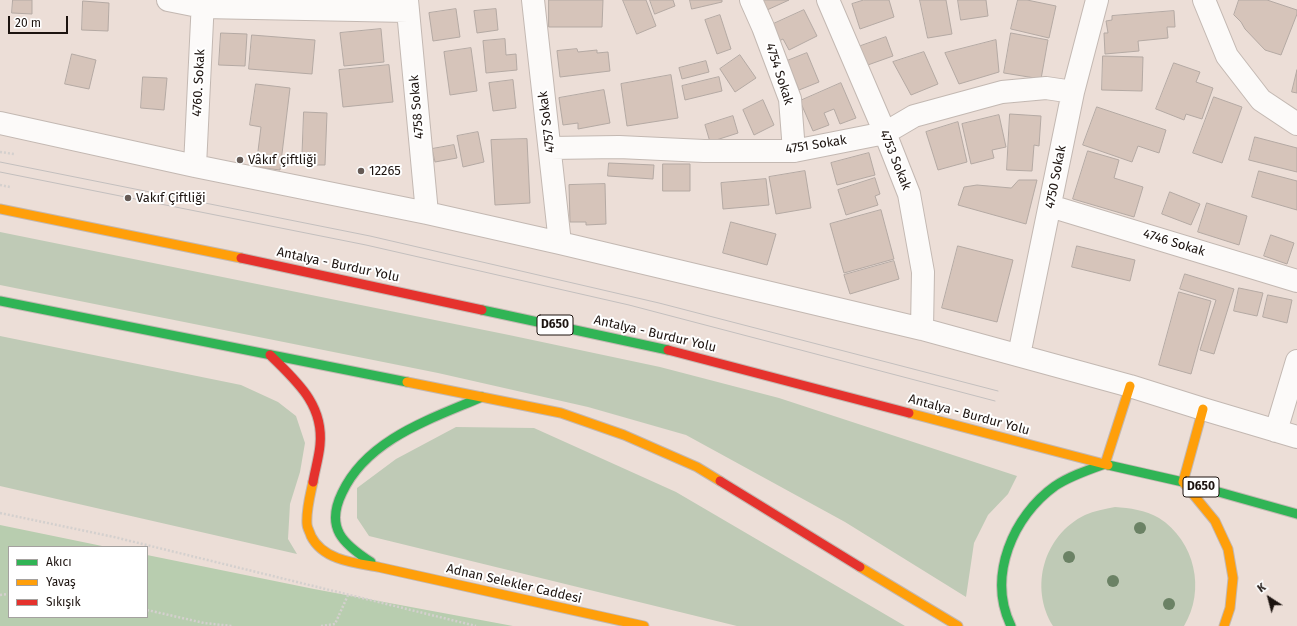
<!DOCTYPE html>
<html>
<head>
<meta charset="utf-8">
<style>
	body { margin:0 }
	#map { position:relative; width:1297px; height:626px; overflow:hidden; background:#ecded7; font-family:"Fira Sans",sans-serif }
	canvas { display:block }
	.legend { position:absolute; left:8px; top:546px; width:140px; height:72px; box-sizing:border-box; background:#fff; border:1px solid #a4a19f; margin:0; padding:5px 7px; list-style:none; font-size:12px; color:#1c130f }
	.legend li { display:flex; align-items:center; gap:8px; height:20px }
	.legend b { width:20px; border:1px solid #a4a19f }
	.north { position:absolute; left:1249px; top:578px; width:40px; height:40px; -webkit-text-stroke:3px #fff; paint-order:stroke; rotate:324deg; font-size:11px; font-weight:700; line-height:16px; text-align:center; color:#1c130f }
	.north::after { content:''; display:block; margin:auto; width:14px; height:18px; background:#1c130f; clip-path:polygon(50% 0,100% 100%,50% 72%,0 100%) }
	.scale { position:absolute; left:8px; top:16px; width:60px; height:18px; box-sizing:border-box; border:2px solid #1c130f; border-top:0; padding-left:5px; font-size:12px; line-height:14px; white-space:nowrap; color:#1c130f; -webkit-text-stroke:3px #fff; paint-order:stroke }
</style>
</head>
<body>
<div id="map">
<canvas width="1297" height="626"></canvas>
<ul class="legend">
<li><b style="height:5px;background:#30b455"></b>Akıcı</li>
<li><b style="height:5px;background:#ff9f0a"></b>Yavaş</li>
<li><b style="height:5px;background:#e5322d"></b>Sıkışık</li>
</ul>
<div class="north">K</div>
<div class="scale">20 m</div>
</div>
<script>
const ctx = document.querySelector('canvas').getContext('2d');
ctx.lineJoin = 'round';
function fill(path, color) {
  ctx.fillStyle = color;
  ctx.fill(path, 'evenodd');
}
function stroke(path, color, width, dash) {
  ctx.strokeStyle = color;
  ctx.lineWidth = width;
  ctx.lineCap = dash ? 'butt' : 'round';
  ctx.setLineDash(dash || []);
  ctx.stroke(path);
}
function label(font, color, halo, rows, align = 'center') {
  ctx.font = font + ' "Fira Sans",sans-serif';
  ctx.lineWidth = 4;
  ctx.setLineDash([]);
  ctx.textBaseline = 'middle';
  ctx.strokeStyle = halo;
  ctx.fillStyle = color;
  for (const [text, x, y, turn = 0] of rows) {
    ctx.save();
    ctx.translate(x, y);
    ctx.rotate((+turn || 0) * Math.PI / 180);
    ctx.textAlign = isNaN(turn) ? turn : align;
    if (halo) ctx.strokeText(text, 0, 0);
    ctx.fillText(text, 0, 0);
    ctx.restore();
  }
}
const green = new Path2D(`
	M0 232 509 335 660 367 779 398 1017 476 1008 494 988 515 974 543 966 597 845 522 686 435 588 407 438 373 0 285Z
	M0 336 241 385 278 402 296 416 305 443 300 472 290 504 288 539 297 554 0 486Z
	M456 427 534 428 676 492 905 626H737L369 536 357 518V488L396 459Z
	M1115 507C1130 508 1145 510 1159 518 1195 541 1206 590 1184 626H1053C1029 587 1044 535 1085 515 1094 511 1105 509 1115 507Z`);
const forest = new Path2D(`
	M0 525 107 547H9V617H147V555L314 589 513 626H0Z`);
const building = new Path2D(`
	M13 0H32V14L12 13Z
	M549 0H603L602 27H549Z
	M623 0H646L656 26 637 34Z
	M650 0H673L675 6 655 14Z
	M690 0H722V2L692 9Z
	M763 0H789L767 10Z
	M864 0H889L894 17 860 29 852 4Z
	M920 0H946L952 34 928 38Z
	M958 0H986L988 16 961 20Z
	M1018 0H1027L1056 6 1049 38 1011 29Z
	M1239 0H1267L1297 10V14L1281 55 1265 50 1245 29 1241 22 1234 15Z
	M83 1 109 3 108 31 82 30Z
	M456 9 460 37 433 41 429 13Z
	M496 9 498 30 477 33 474 11Z
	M804 10 817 36 789 50 783 39 777 42 769 26Z
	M1174 11 1175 27H1167L1168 38 1138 41 1139 51 1105 54 1104 33H1108L1106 21 1112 20V16Z
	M720 15 731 49 717 54 705 20Z
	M381 29 384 62 344 66 340 33Z
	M221 33 247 34 245 66 219 65Z
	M1011 33 1048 40 1041 79 1004 73Z
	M252 35 315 40 312 74 249 69Z
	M886 37 893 56 865 66 858 47Z
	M505 39 506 55 516 54 517 70 486 73 483 41Z
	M996 40 999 72 959 84 945 53Z
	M471 48 477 91 450 95 444 52Z
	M577 49 578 52 597 50V53L608 52 610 71 560 77 557 51Z
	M924 52 938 84 911 95 893 62Z
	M807 53 819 82 799 90 787 61Z
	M72 54 96 60 89 89 65 84Z
	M740 55 756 78 735 92 720 69Z
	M1103 56 1143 57 1142 91 1102 90Z
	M706 61 709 72 682 79 679 68Z
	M1174 63 1200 72 1196 82 1213 88 1202 119 1186 114 1184 120 1156 109Z
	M389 65 393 102 343 107 339 70Z
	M1297 70V93L1292 92Z
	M671 75 678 118 627 126 621 84Z
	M143 77 167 78 164 110 141 108Z
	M719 77 722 91 685 100 682 86Z
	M513 80 516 108 493 111 489 83Z
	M841 83 856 118 840 124 834 109 824 113 829 125 813 131 800 101Z
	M256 84 290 88 280 170 256 167 261 127 250 125Z
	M604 90 610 123 578 129V123L563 125 559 98Z
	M1214 97 1242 107 1222 163 1193 153Z
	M763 100 774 125 754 135 743 110Z
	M1097 107 1166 130 1159 153 1138 146 1132 162 1083 145Z
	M304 112 327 113 325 165H302Z
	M1010 114 1041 116 1039 146 1034 145 1032 171 1007 170Z
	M999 115 1006 147 992 150 994 158 971 164 962 124Z
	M733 116 738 133 710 142 705 125Z
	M958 122 967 162 938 170 926 132Z
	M478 132 484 162 463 167 457 136Z
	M1255 137 1297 148V172L1249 160Z
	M527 139 530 203 495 205 491 140Z
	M454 145 457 158 435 162 432 149Z
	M1088 151 1119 160 1114 178 1143 187 1134 217 1073 199Z
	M869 153 875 175 837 185 831 163Z
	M609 163 654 165 653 179 608 176Z
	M663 164H690V191H663Z
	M805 171 811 208 776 214 769 177Z
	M1259 171 1297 181V210L1252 197Z
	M875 178 880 194 875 196 878 205 846 215 838 190Z
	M766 179 769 205 723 209 721 183Z
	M1019 180H1037L1026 224 958 205 964 187 977 185 1011 188Z
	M605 184 606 224 586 225V222H570L569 185Z
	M1170 192 1200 204 1191 225 1162 214Z
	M1207 203 1247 216 1239 245 1198 232Z
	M881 210 894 259 844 273 830 224Z
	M731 222 776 234 767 265 723 253Z
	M1271 235 1294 243 1287 264 1264 256Z
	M958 246 1013 260 997 322 942 308Z
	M1077 246 1135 260 1130 281 1072 267Z
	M894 261 899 279 850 294 844 275Z
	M1185 274 1234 289 1214 354 1200 350 1216 300 1180 289Z
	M1239 288 1263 293 1257 316 1234 311Z
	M1179 292 1211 301 1191 374 1159 365Z
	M1268 295 1292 300 1287 323 1263 317Z`);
const path = new Path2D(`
	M0 152 14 154
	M0 185 10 187
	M0 513 114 537 476 626
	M0 595 9 594
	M147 610 204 623 232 626
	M321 626 335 624 348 595`);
const street = new Path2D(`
	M168 0 203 7 408 11
	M407 0 427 213
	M533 0 560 243
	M751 0 763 27 790 99 794 151
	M828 0 885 133 909 194 923 272 922 329
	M1204 0 1227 56 1261 100 1297 124
	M0 123 195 166 427 213 560 243 922 329 1130 386 1203 409 1297 437
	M550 148 619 147 704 151H794L885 133 914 116 1002 92 1046 88 1073 92
	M195 166 203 0
	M1050 206 1297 281
	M1019 355 1073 92 1097 0
	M1276 431 1297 361`);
const fast = new Path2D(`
	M0 301 407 382
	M482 310 668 350
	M1108 465 1183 482 1297 514
	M371 562C343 544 325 528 342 493 367 439 431 419 482 397
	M1011 626C987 576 1013 516 1055 486 1070 476 1088 470 1105 464`);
const slow = new Path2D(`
	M0 209 241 258
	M407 382 561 413 624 435 697 467 720 481
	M909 413 1108 465
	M1105 464 1130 386
	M313 482C310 496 306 510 307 524 307 528 310 532 311 536 323 560 354 563 378 567
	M1183 482 1203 409
	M1183 482 1215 521 1228 549 1233 578 1230 608 1224 626
	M378 567 644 626
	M860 567 958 626`);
const jam = new Path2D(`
	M241 258 482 310
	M668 350 909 413
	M270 355C296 381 324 404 320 445 319 457 315 470 313 482
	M720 481 860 567`);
const tram = new Path2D(`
	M0 162 370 236 659 303 998 391
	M0 172 366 245 629 305 995 401`);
const trees = [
	[1140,528],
	[1069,557],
	[1113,581],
	[1169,604]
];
const markers = [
	[240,160,4,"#655a55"],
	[361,171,4,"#655a55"],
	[128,198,4,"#655a55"]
];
const shields = [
	[555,325,36],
	[1201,487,36]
];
const shieldNames = [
	["D650",555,325],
	["D650",1201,487]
];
const streetNames = [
	["4754 Sokak",779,74,72],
	["4760. Sokak",199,83,-87],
	["4758 Sokak",417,107,-95],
	["4757 Sokak",547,122,-97],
	["4751 Sokak",816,145,-9],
	["4753 Sokak",895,160,68],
	["4750 Sokak",1056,177,-79],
	["4746 Sokak",1174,243,17],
	["Antalya - Burdur Yolu",338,265,12],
	["Antalya - Burdur Yolu",655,334,13],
	["Antalya - Burdur Yolu",969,415,15],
	["Adnan Selekler Caddesi",514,584,13]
];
const poiNames = [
	["Vâkıf çiftliği",248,160],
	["12265",369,171],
	["Vakıf Çiftliği",136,198]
];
fill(green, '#bfcab6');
fill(forest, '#b8cdaf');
fill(building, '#d6c4ba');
stroke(building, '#b4a9a3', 1);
stroke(street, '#c3b8b2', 24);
stroke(fast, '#c3b8b2', 11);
stroke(slow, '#c3b8b2', 11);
stroke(jam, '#c3b8b2', 11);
stroke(path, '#d4d0ce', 2.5, [2, 2]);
stroke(street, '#fcfaf9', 22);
stroke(fast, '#30b455', 9);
stroke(slow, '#ff9f0a', 9);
stroke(jam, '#e5322d', 9);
stroke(tram, '#c3bfbe', 1);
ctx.fillStyle = '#6b8265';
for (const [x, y] of trees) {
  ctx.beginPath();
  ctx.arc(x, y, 6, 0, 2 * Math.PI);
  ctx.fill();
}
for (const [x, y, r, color] of markers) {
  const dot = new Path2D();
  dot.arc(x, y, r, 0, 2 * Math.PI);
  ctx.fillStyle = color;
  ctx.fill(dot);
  stroke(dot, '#fff', 1.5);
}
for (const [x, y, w] of shields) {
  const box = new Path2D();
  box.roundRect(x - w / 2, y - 10, w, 20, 3);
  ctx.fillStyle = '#fff';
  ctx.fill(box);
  stroke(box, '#1c130f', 1);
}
label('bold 12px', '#1c130f', null, shieldNames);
label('13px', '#1c130f', '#fff', streetNames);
label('13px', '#1c130f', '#fff', poiNames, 'left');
</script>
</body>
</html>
